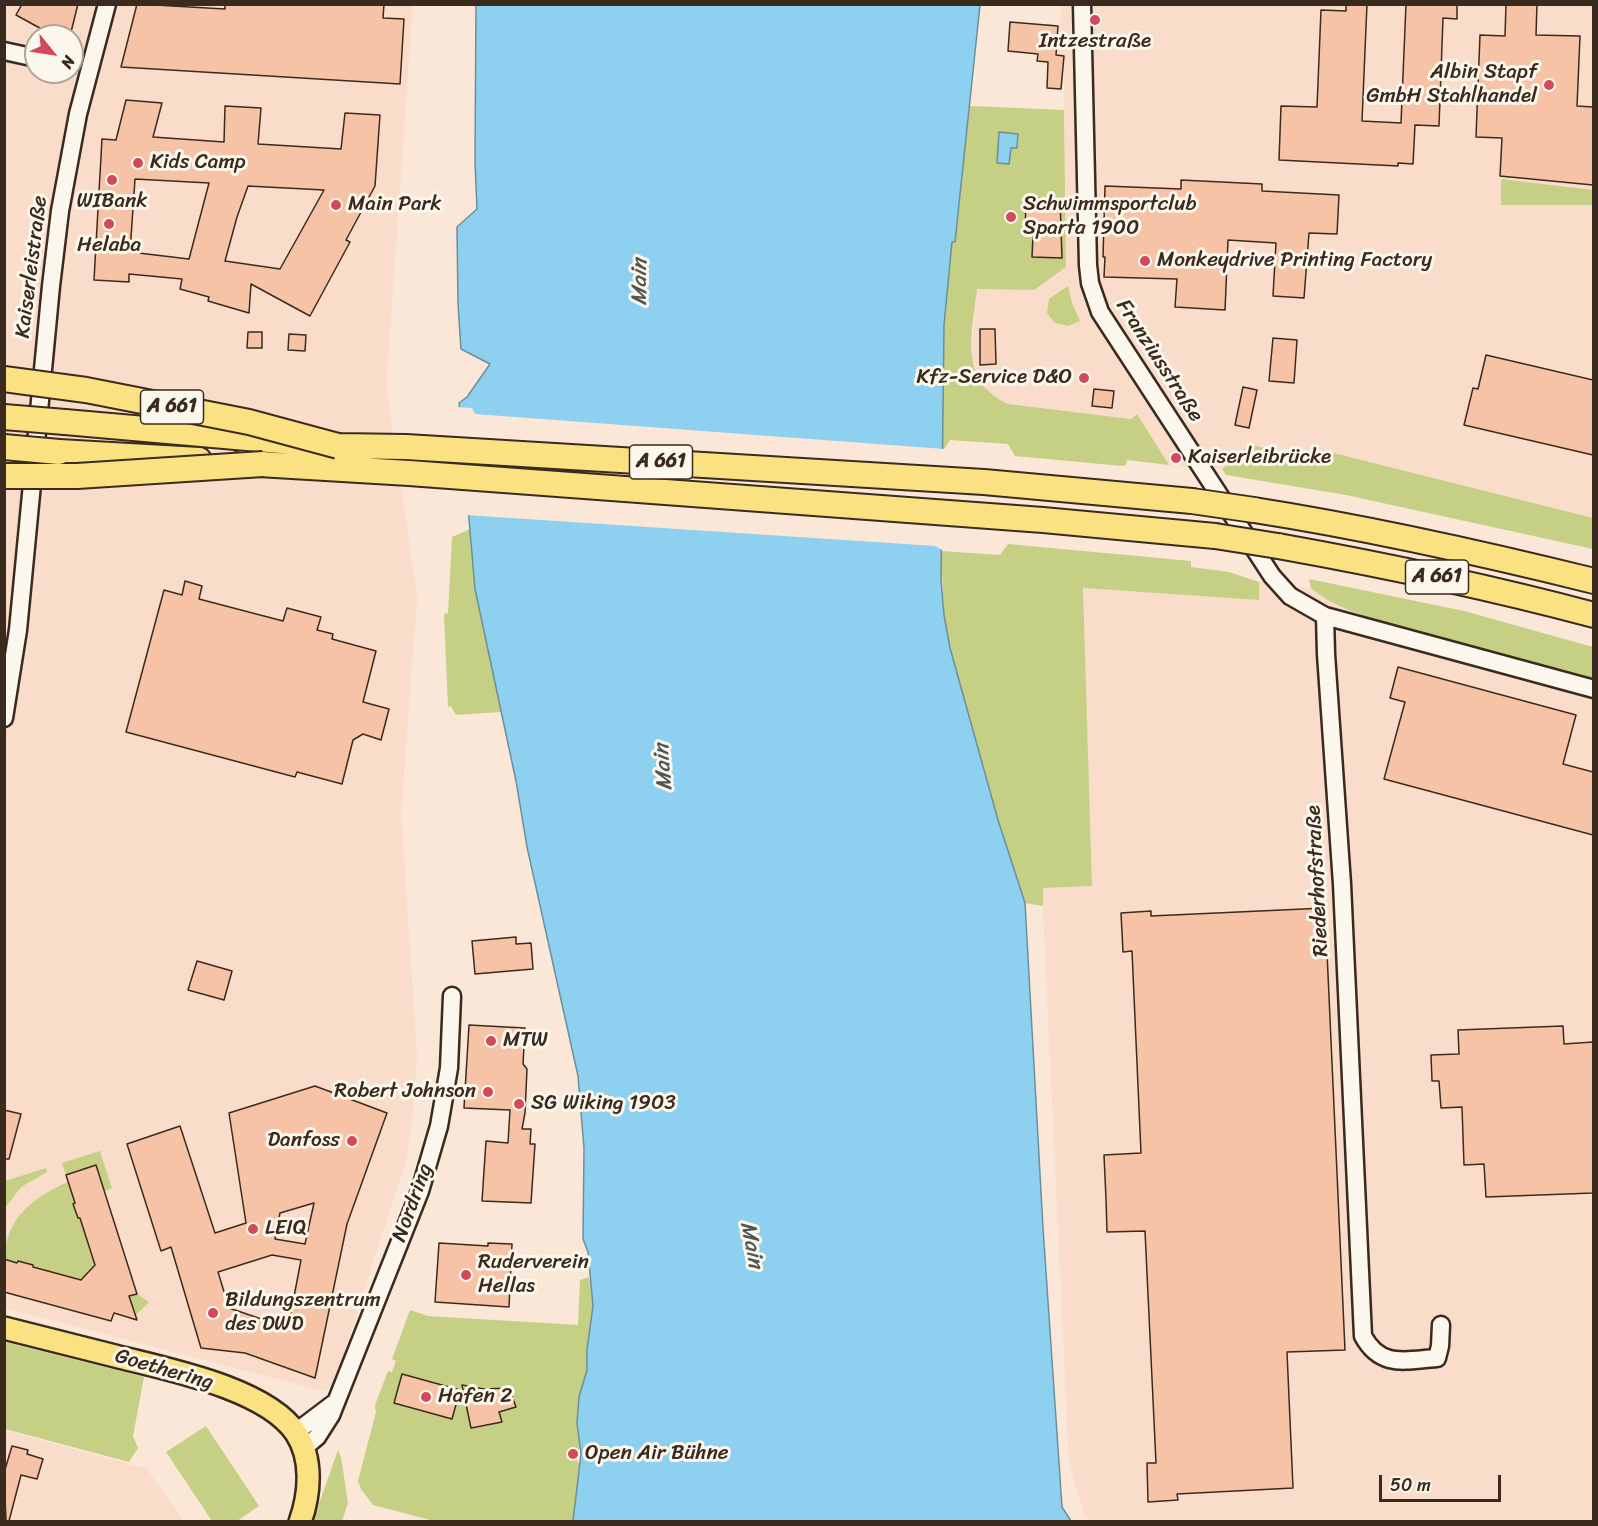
<!DOCTYPE html>
<html>
<head>
<meta charset="utf-8">
<style>
	body { margin:0 }
	#map { position:relative; width:1598px; height:1526px; overflow:hidden; background:#fae7d7; font-family:Sriracha,sans-serif }
	canvas { display:block }
	.frame { position:absolute; inset:0; border:6px solid #3b2a1e; pointer-events:none }
	.north { position:absolute; left:24px; top:24px; width:60px; height:60px; box-sizing:border-box; background:#fbf7ec; border:2px solid #aea59a; border-radius:50%; rotate:120deg; font-size:16px; font-weight:700; line-height:24px; text-align:center; color:#3b2a1e }
	.north::after { content:''; display:block; margin:auto; width:21px; height:27px; background:#d1495b; clip-path:polygon(50% 0,100% 100%,50% 72%,0 100%) }
	.scale { position:absolute; left:1379px; top:1475px; width:122px; height:27px; box-sizing:border-box; border:3px solid #3b2a1e; border-top:0; padding-left:8px; font-size:18px; line-height:21px; white-space:nowrap; color:#3b2a1e; -webkit-text-stroke:4px #fbf7ec; paint-order:stroke }
</style>
</head>
<body>
<div id="map">
<canvas width="1598" height="1526"></canvas>
<div class="frame"></div>
<div class="north">N</div>
<div class="scale">50 m</div>
</div>
<script>
const ctx = document.querySelector('canvas').getContext('2d');
ctx.lineJoin = 'round';
function fill(path, color) {
  ctx.fillStyle = color;
  ctx.fill(path, 'evenodd');
}
function stroke(path, color, width, dash) {
  ctx.strokeStyle = color;
  ctx.lineWidth = width;
  ctx.lineCap = dash ? 'butt' : 'round';
  ctx.setLineDash(dash || []);
  ctx.stroke(path);
}
function label(font, color, halo, rows, align = 'center') {
  ctx.font = font + ' Sriracha,sans-serif';
  ctx.lineWidth = 6;
  ctx.setLineDash([]);
  ctx.textBaseline = 'middle';
  ctx.strokeStyle = halo;
  ctx.fillStyle = color;
  for (const [text, x, y, turn = 0] of rows) {
    ctx.save();
    ctx.translate(x, y);
    ctx.rotate((+turn || 0) * Math.PI / 180);
    ctx.textAlign = isNaN(turn) ? turn : align;
    if (halo) ctx.strokeText(text, 0, 0);
    ctx.fillText(text, 0, 0);
    ctx.restore();
  }
}
const built = new Path2D(`
	M4 5H413L386 384 417 598 401 813 417 1056 412 1123 405 1163 335 1381 329 1388 323 1391 5 1308ZM36 36H72V72H36Z
	M1062 5H1593V518L1319 449 1316 459 1252 445 1235 455 1229 464 1222 469 1169 465 1137 414 1132 419 1008 404 993 398 981 385 974 371 971 355 977 289 1034 290 1066 267 1064 56 1056 55Z
	M1259 582 1311 588 1341 607 1374 619 1593 678V1521L1091 1522 1084 1514 1069 1462 1042 888 1092 886 1083 588 1258 600Z
	M4 1430 147 1469 184 1521H5Z`);
const green = new Path2D(`
	M970 106 1064 110 1066 267 1034 290 977 289C972 334 958 381 1008 404L1131 419 1137 414 1169 465 1127 460 1126 465 1122 466 1015 456 1008 444 950 440 944 449H941L944 325 947 284Z
	M1501 179 1593 190V205H1501Z
	M1068 286 1072 303 1080 321 1068 326 1055 323 1047 313 1049 299Z
	M1252 445 1315 459 1318 449 1593 518V549L1346 495 1226 475 1222 469C1235 461 1236 451 1252 445Z
	M470 529 475 589 501 712 456 715 451 706 448 707 444 614 448 613 452 537Z
	M1008 544 1191 561V567L1229 572 1259 582V600L1083 588 1092 886 1043 888V906L1025 903 998 820 950 648 944 615 941 551 1000 555Z
	M1309 579 1464 611 1593 647V678L1374 619C1351 611 1329 604 1311 588Z
	M100 1151 112 1188 104 1191 96 1165 66 1175 62 1163Z
	M46 1168 47 1172 21 1187 5 1208V1181Z
	M68 1182 75 1203 73 1204 78 1218H80L97 1270H91L85 1276 88 1279 85 1281 33 1267V1265L18 1261 17 1263 5 1259C4 1219 35 1196 68 1182Z
	M589 1277 593 1306 587 1350V1370L579 1397 577 1423 580 1444 577 1462 580 1463 573 1521H434L373 1505 361 1489 358 1481 376 1412 375 1405 388 1371 392 1372 396 1361 392 1359 410 1310 428 1316 578 1325 580 1280Z
	M137 1294 149 1302 135 1316 129 1297Z
	M5 1342 144 1377 133 1436 138 1448 129 1462 5 1429Z
	M206 1426 259 1506 237 1521H212L166 1452Z
	M338 1450 341 1457 348 1503 342 1521H313Z`);
const water = new Path2D(`
	M476 5H980L955 242H952L944 325 941 580 944 615 950 648 998 820 1025 903 1043 1228 1062 1507 1071 1521H573L581 1454 577 1423 579 1397 587 1370V1350L593 1306 588 1252 583 1239 584 1148 578 1076 527 847 516 781 475 589 459 403 467 397 490 364 461 349 458 304 457 227 477 209 475 161Z
	M999 132 1018 134 1017 148H1011L1009 164 997 163Z`);
const pier = new Path2D(`
	M456 407 472 408 475 414 944 449V551L935 546 466 515Z`);
const building = new Path2D(`
	M22 4H78L70 36H45L47 32 16 15Z
	M137 4 225 9V4H384L383 18 404 19 400 84 121 67Z
	M1346 4H1367L1362 121 1401 123 1406 4H1457V19L1443 18 1439 126 1415 125 1413 164 1398 163V166L1279 160 1281 106 1317 107 1321 10 1346 11Z
	M1506 4H1537L1536 35 1580 36 1577 106 1593 107V185L1500 176 1502 138 1476 137 1480 35 1505 36Z
	M1010 22 1058 26 1056 55 1064 56 1061 89 1047 88 1048 62 1037 61 1038 54 1008 51Z
	M126 100 162 103 153 137 224 142 225 106 261 108 258 144 341 149 345 113 380 115 375 186 346 240 350 242 310 316 251 284 249 313 208 301 209 297 180 289 182 279 129 274V282L94 280 102 139 116 140ZM135 179 209 183 189 259 130 252ZM248 186 324 190 280 269 225 261 237 217Z
	M1181 180 1262 184V191L1339 195 1337 234 1309 233 1304 298 1273 296 1276 243 1228 240 1225 310 1175 307 1177 279 1104 277 1105 257H1103L1105 186 1181 189Z
	M1026 198 1060 199 1062 258 1032 257 1033 235 1025 234Z
	M980 329H995L996 364 980 365Z
	M248 332H262V348H247Z
	M289 334 306 335 305 351 288 350Z
	M1273 338 1297 340 1294 383 1269 381Z
	M1486 355 1593 380V455L1464 425 1473 388 1478 389Z
	M1243 387 1257 390 1249 428 1235 425Z
	M1094 389 1114 391 1112 408 1092 406Z
	M185 581 202 586 199 599 283 621 287 608 321 617 317 630 333 634 332 639 376 651 363 702 389 709 381 740 363 734 353 740 342 784 297 772 295 777 126 732 164 590 182 595Z
	M1398 667 1576 715 1563 764 1593 772V835L1384 779 1405 702 1390 698Z
	M1325 908 1345 1350 1287 1352 1293 1488 1177 1494 1178 1500 1148 1502 1147 1463H1156L1145 1231 1107 1232 1106 1199 1104 1155 1141 1153 1132 951 1123 952 1121 913 1151 911V916Z
	M516 937V944L531 943 533 969 475 974 472 941Z
	M197 961 232 971 224 1000 188 990Z
	M469 1025 525 1028 523 1064 527 1069 525 1113 522 1129H531L530 1144H535L531 1203 482 1201 486 1141 508 1143 510 1110 464 1108Z
	M1563 1026 1564 1044 1593 1042V1193L1486 1197 1484 1164 1464 1165 1462 1107 1441 1108 1439 1081H1432L1431 1055 1459 1054 1458 1030Z
	M315 1086 387 1113 347 1224 315 1378 245 1353 201 1348 171 1247 161 1251 127 1144 180 1126 215 1233 246 1223 229 1113ZM314 1203 305 1244 275 1239 280 1213ZM272 1255 301 1260 288 1328 229 1308 218 1272Z
	M4 1110 21 1114 9 1159H4Z
	M96 1165 137 1294 129 1296 137 1320 114 1313 111 1321 4 1292V1259L17 1263 18 1261 33 1265V1267L81 1280 95 1265 80 1218H78L73 1204 75 1203 66 1175Z
	M439 1243 488 1246V1243L512 1244 509 1307 435 1302Z
	M402 1374 460 1390 452 1419 394 1403Z
	M462 1385 484 1389 509 1388 516 1407 499 1412 502 1422 471 1428Z
	M12 1446 28 1450 27 1454 43 1459 37 1479 21 1475 9 1521H6L4 1473Z`);
const minor = new Path2D(`
	M1082 4 1088 265 1090 283 1100 312 1272 576 1290 596 1325 616 1594 689
	M4 51 36 58
	M1325 616 1326 654 1342 884 1363 1336C1381 1369 1406 1360 1437 1358L1440 1346 1441 1325
	M4 718 18 630 51 286 60 211 78 114 107 4
	M296 1432 333 1404
	M304 1448 317 1437 331 1415 420 1191 439 1126 449 1068 452 996`);
const major = new Path2D(`
	M4 1328C41 1337 78 1347 115 1356 166 1369 266 1388 296 1433 313 1459 310 1494 300 1522`);
const highway = new Path2D(`
	M65 422 338 446 406 447 984 482 1192 501
	M59 452 199 460
	M242 463 409 473 1043 520 1215 536
	M1254 510C1369 528 1481 553 1594 581
	M1278 546C1384 565 1489 587 1594 615`);
const highwayBridge = new Path2D(`
	M4 379 86 390 249 422 338 446
	M4 417 65 422
	M4 447 59 452
	M4 476H77L263 464
	M1192 501 1254 510
	M1215 536 1278 546`);
const markers = [
	[1095,20,6,"#d1495b"],
	[1549,85,6,"#d1495b"],
	[138,163,6,"#d1495b"],
	[112,180,6,"#d1495b"],
	[336,205,6,"#d1495b"],
	[1011,217,6,"#d1495b"],
	[109,224,6,"#d1495b"],
	[1145,261,6,"#d1495b"],
	[1084,378,6,"#d1495b"],
	[1176,458,6,"#d1495b"],
	[491,1041,6,"#d1495b"],
	[488,1092,6,"#d1495b"],
	[519,1104,6,"#d1495b"],
	[352,1141,6,"#d1495b"],
	[253,1229,6,"#d1495b"],
	[466,1275,6,"#d1495b"],
	[213,1313,6,"#d1495b"],
	[426,1397,6,"#d1495b"],
	[573,1454,6,"#d1495b"]
];
const shields = [
	[172,407,63],
	[661,462,63],
	[1437,577,63]
];
const shieldNames = [
	["A 661",172,407],
	["A 661",661,462],
	["A 661",1437,577]
];
const poiNames = [
	["Intzestraße",1095,42,"center"],
	["Albin Stapf",1537,73,"right"],
	["GmbH Stahlhandel",1537,97,"right"],
	["Kids Camp",150,163],
	["WIBank",112,202,"center"],
	["Main Park",348,205],
	["Schwimmsportclub",1023,205],
	["Sparta 1900",1023,229],
	["Helaba",109,246,"center"],
	["Monkeydrive Printing Factory",1157,261],
	["Kfz-Service D&O",1072,378,"right"],
	["Kaiserleibrücke",1188,458],
	["MTW",503,1041],
	["Robert Johnson",476,1092,"right"],
	["SG Wiking 1903",531,1104],
	["Danfoss",340,1141,"right"],
	["LEIQ",265,1229],
	["Ruderverein",478,1263],
	["Hellas",478,1287],
	["Bildungszentrum",225,1301],
	["des DWD",225,1325],
	["Hafen 2",438,1397],
	["Open Air Bühne",585,1454]
];
const streetNames = [
	["Kaiserleistraße",32,267,-83],
	["Franziusstraße",1159,361,57],
	["Riederhofstraße",1318,881,-93],
	["Nordring",413,1203,-70],
	["Goethering",164,1370,16]
];
const waterNames = [
	["Main",640,282,-90],
	["Main",664,767,-95],
	["Main",751,1245,79]
];
fill(built, '#f9dcc9');
fill(green, '#c5d084');
fill(water, '#8ed0ef');
stroke(water, '#6d8e9b', 1.5);
fill(pier, '#fae7d7');
fill(building, '#f6c3a7');
stroke(building, '#3b2a1e', 1.5);
stroke(minor, '#3b2a1e', 21);
stroke(major, '#3b2a1e', 26);
stroke(highway, '#3b2a1e', 28);
stroke(minor, '#fbf7ec', 16);
stroke(major, '#fae181', 21);
stroke(highway, '#fae181', 24);
stroke(highwayBridge, '#3b2a1e', 28, []);
stroke(highwayBridge, '#fae181', 24);
for (const [x, y, r, color] of markers) {
  const dot = new Path2D();
  dot.arc(x, y, r, 0, 2 * Math.PI);
  ctx.fillStyle = color;
  ctx.fill(dot);
  stroke(dot, '#fbf7ec', 2);
}
for (const [x, y, w] of shields) {
  const box = new Path2D();
  box.roundRect(x - w / 2, y - 17, w, 34, 4.5);
  ctx.fillStyle = '#fbf7ec';
  ctx.fill(box);
  stroke(box, '#3b2a1e', 1.5);
}
label('bold 20px', '#3b2a1e', null, shieldNames);
label('21px', '#3b2a1e', '#fbf7ec', poiNames, 'left');
label('21px', '#3b2a1e', '#fbf7ec', streetNames);
label('italic 22px', '#505452', '#fbf7ec', waterNames);
</script>
</body>
</html>
